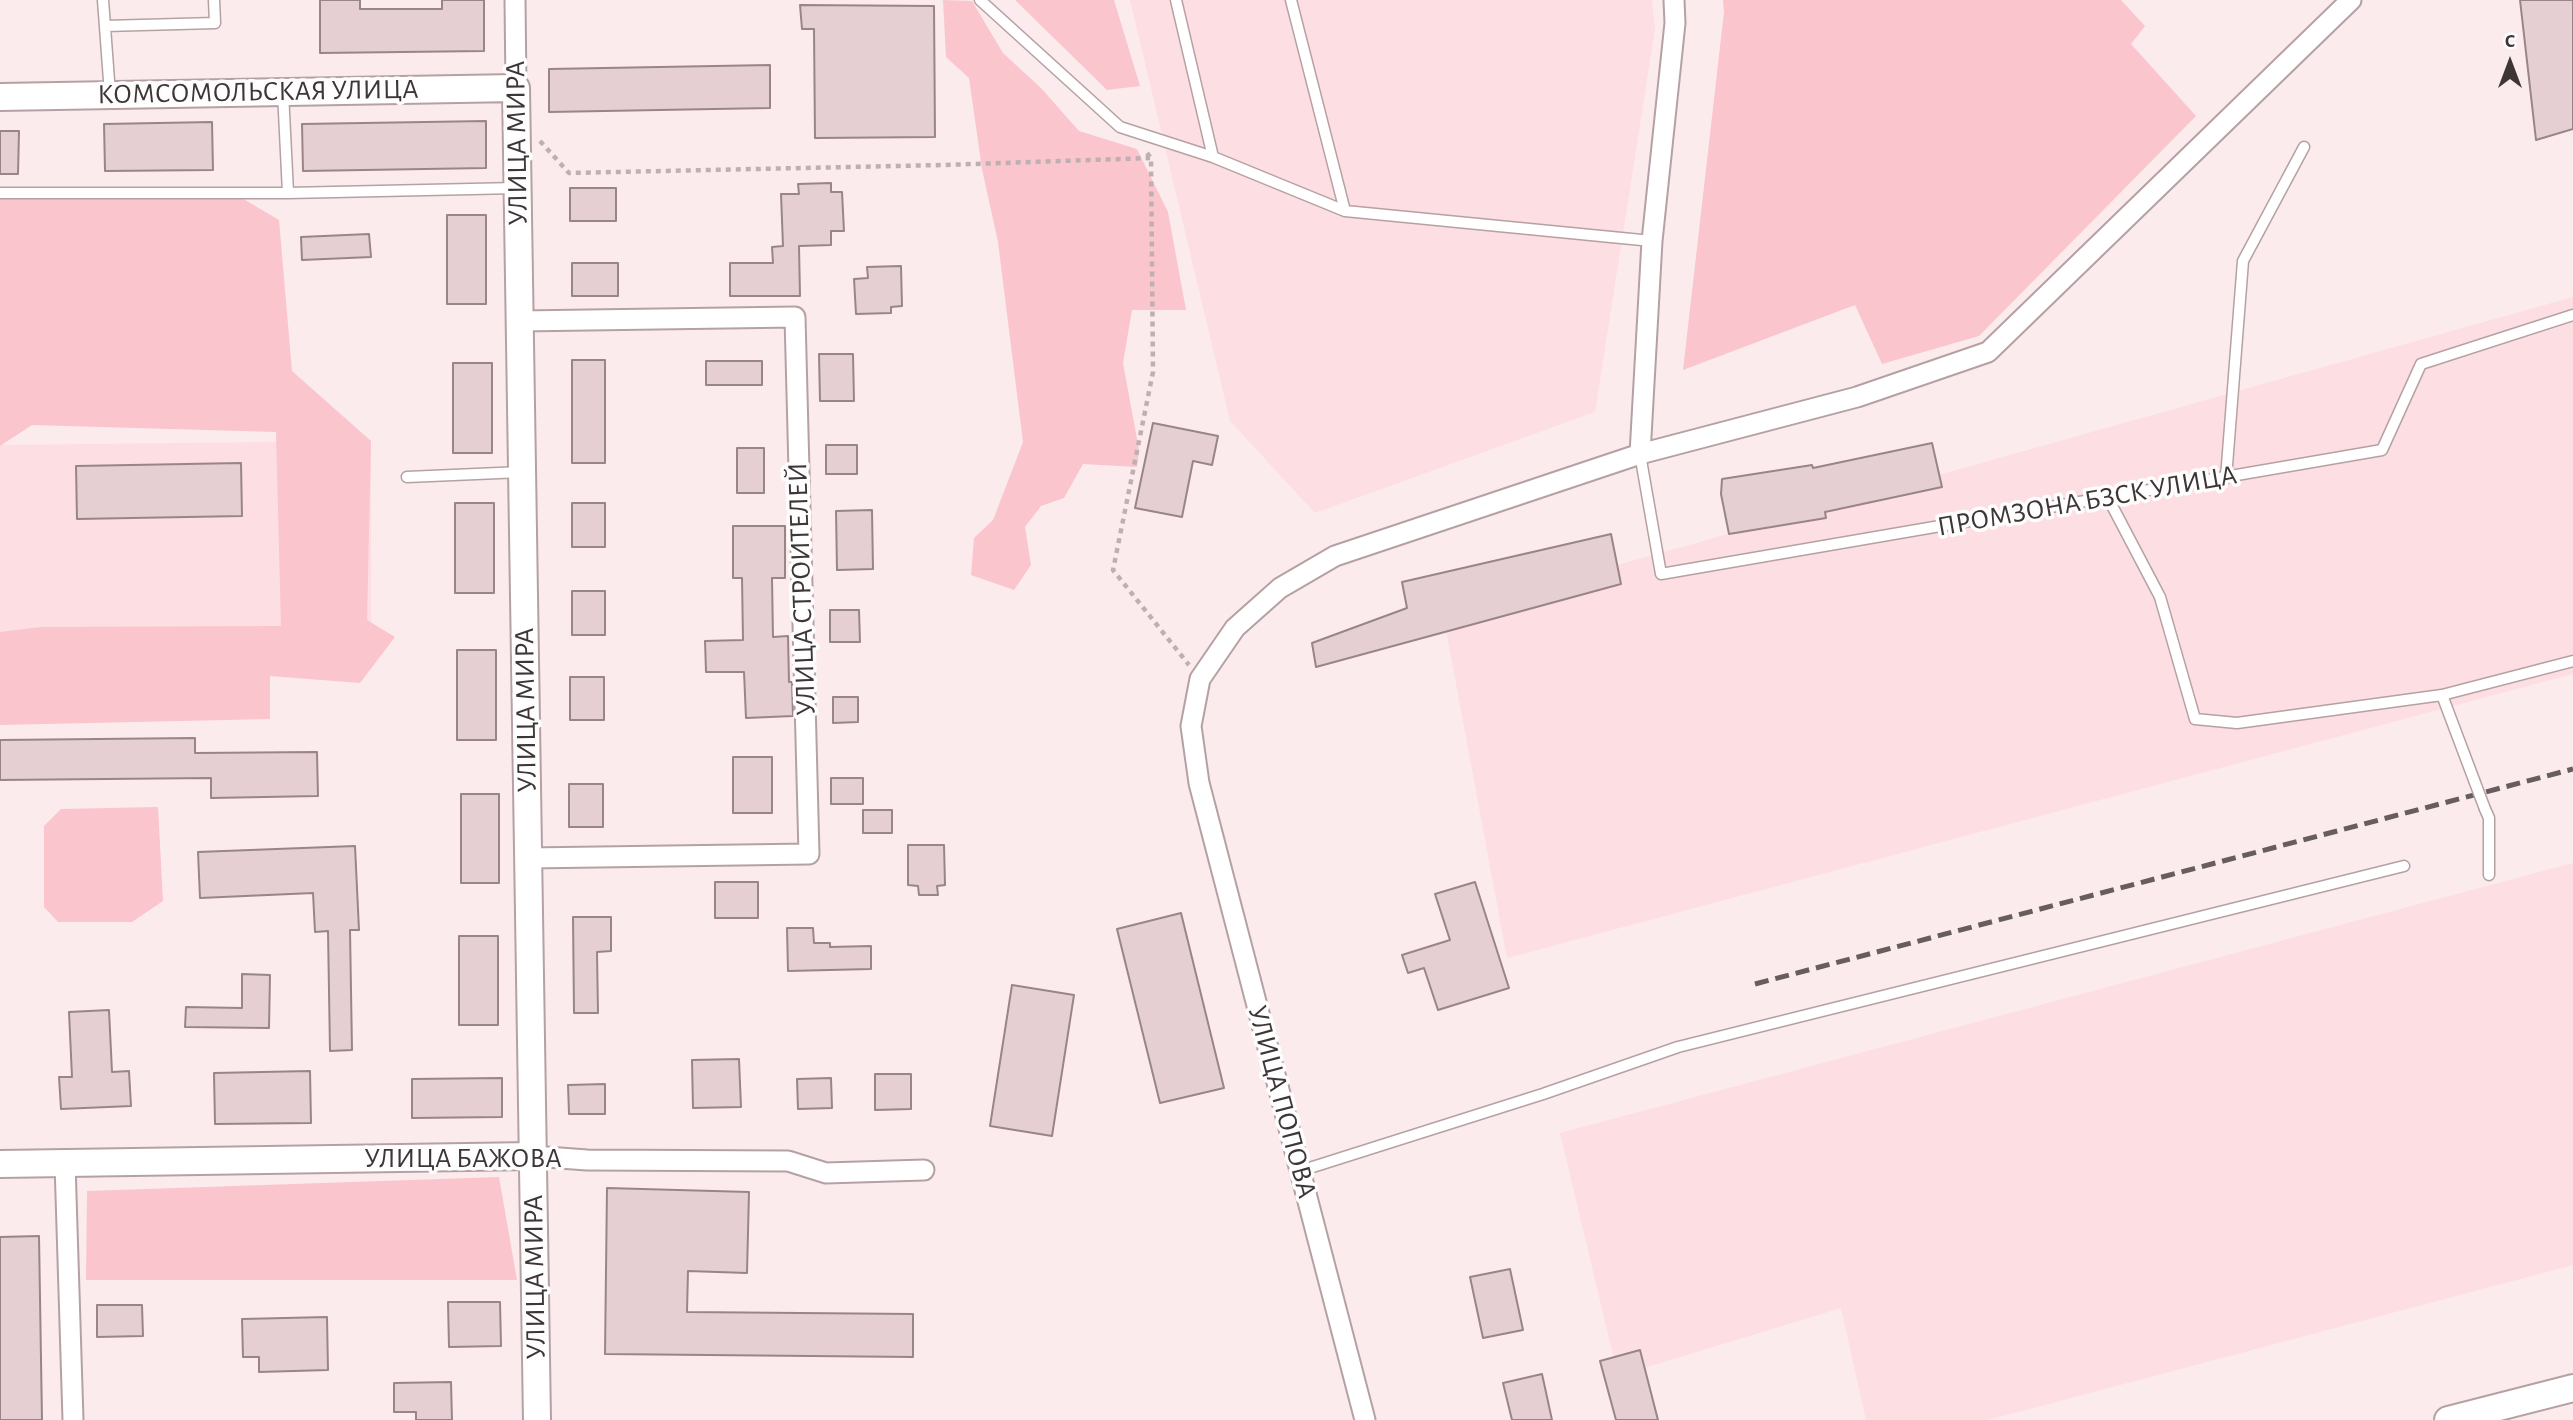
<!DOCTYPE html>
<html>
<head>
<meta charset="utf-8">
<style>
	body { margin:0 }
	#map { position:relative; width:2573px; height:1420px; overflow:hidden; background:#fcebed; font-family:"Alegreya Sans",sans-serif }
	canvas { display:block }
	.north { position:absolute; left:2475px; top:28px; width:70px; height:70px; -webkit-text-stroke:5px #fdfdfd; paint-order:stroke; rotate:0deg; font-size:19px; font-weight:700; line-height:28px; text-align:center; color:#3d3536 }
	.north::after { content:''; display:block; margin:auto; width:24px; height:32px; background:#3d3536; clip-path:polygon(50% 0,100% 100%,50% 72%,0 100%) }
</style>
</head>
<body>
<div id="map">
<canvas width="2573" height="1420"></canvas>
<div class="north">С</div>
</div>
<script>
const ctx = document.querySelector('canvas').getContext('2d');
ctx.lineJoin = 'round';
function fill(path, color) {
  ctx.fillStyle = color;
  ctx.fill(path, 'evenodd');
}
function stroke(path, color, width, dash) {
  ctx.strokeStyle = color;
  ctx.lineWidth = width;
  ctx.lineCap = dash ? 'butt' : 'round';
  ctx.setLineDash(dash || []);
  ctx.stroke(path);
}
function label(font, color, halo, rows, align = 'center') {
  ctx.font = font + ' "Alegreya Sans",sans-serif';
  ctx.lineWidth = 7;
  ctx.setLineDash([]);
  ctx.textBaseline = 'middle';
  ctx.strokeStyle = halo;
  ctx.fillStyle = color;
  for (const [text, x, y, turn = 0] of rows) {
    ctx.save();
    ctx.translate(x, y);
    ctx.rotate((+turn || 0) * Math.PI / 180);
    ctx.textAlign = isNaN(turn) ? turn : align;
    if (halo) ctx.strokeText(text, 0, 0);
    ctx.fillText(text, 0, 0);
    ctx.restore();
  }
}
const built = new Path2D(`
	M1130 0H1652L1655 29 1595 412 1315 513 1230 421Z
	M2573 297V674L1507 958 1443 614Z
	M371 441V661L0 666V445Z
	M2573 863V1265L1988 1420H1866L1841 1308 1618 1376 1560 1133Z`);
const green = new Path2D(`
	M943 0 972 1 1003 53 1041 88 1079 131 1137 149 1168 212 1186 310H1132L1123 363 1139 450 1137 467 1083 464 1064 498 1041 506 1025 527 1031 565 1014 590 971 575 974 538 993 520 1023 442 998 242 982 169 969 78 946 57Z
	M1015 0H1114L1140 86 1107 90Z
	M1723 0H2121L2145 26 2131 44 2196 116 1979 336 1882 364 1855 305 1683 370 1724 12Z
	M240 197 279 220 292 371 371 441 367 620 395 637 360 683 270 676V719L0 725V632L41 627 281 626 276 432 32 425 0 446V198Z
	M158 807 163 901 132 922H58L44 907V826L61 809Z
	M499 1177 517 1280H86L87 1191Z`);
const building = new Path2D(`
	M320 0H360V9H442V0H484V51L320 53Z
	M2520 0H2573V129L2536 140Z
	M800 5 934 6 935 137 815 138 814 29H802Z
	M770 65V108L549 112V69Z
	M486 121V168L303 171 302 124Z
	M212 122 213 170 105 171 104 124Z
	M0 131H19L18 174H0Z
	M831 183V192H842L844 231H831V245L799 246 800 296H730V263H773L772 247 783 246 781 194H799L798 184Z
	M570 188H616V221H570Z
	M447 215H486V304H447Z
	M369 234 371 257 302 260 301 237Z
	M572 263H618V296H572Z
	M901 266 902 306 891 307V313L856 314 854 279 868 278 867 267Z
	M819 354H853L854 401H820Z
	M572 360H605V463H572Z
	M706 361H762V385H706Z
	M453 363H492V453H453Z
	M1153 423 1218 436 1212 465 1193 461 1182 517 1135 508Z
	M1932 443 1942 487 1825 512 1826 518 1729 534 1721 494 1722 479 1812 465 1813 468Z
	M826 445H857V474H826Z
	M737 448H764V493H737Z
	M241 463 242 516 77 519 76 466Z
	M455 503H494V593H455Z
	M572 503H605V547H572Z
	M872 510 873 569 837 570 836 511Z
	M733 526H785V578H772L773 637 788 636 789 682H792L793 716 746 718 744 672H706L705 641 743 640 742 578H733Z
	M1611 534 1621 584 1316 667 1312 643 1407 608 1402 582Z
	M572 591H605V635H572Z
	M830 610H859L860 642H830Z
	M457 650H496V740H457Z
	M570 677H604V720H570Z
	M833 697H858V722L833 723Z
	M195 738V753L317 752 318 796 211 798V778L0 780V740Z
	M733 757H772V813H733Z
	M831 778H863V804H831Z
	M569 784H603V827H569Z
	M461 794H499V883H461Z
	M863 810H892V833H863Z
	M908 845H944L945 885 937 886 938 895H919L918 886 908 885Z
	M355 846 359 930H350L352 1050 330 1051 328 931 315 932 313 893 200 898 198 852Z
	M715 882H758V918H715Z
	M1475 882 1509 988 1438 1010 1424 968 1408 973 1402 955 1450 940 1435 894Z
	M1181 913 1224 1088 1160 1103 1117 929Z
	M573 917H611V951L597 952 598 1013H574Z
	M787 928H813L814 943H830V947L871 946V969L788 971Z
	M459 936H498V1025H459Z
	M242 974 270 975 269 1028 185 1027 186 1007 242 1008Z
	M1012 985 1074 995 1052 1136 990 1126Z
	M109 1010 112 1072 129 1071 131 1106 61 1109 59 1077H72L69 1012Z
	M739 1059 741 1107 693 1108 692 1060Z
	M310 1071 311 1123 215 1124 214 1073Z
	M875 1074H911V1109L875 1110Z
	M502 1078V1117L412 1118V1079Z
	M831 1078 832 1108 798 1109 797 1079Z
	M605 1084V1114H569L568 1085Z
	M607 1188 749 1192 747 1273 688 1271 687 1312 913 1314V1357L605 1354Z
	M39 1236 42 1420H0V1237Z
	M1510 1269 1523 1330 1483 1338 1470 1277Z
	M448 1302H500L501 1346 449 1347Z
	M97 1305H142L143 1336 97 1337Z
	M327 1317 328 1370 259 1372V1357H243L242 1319Z
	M1640 1350 1658 1420H1616L1600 1361Z
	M1542 1374 1552 1420H1512L1503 1383Z
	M451 1382 452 1420H416V1412H394V1383Z`);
const path = new Path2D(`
	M540 141 569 173 943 165 1150 158
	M1147 153 1151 158 1153 372 1113 570 1189 665`);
const lane = new Path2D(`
	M103 0 110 94
	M980 0 1120 127 1213 157 1345 211 1652 241
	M1176 0 1213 157
	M1291 0 1345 211
	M105 26 215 23 214 0
	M283 92 288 193
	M0 193H288L517 188
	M1640 454 1661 574 2382 450 2421 364 2573 315
	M407 477 522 472
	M2226 478 2243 261 2304 147
	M2108 498 2160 597 2195 719 2237 723 2442 695 2474 780
	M2442 695 2573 661
	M2485 809 2489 818V875
	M1300 1171 1543 1094 1678 1047 2404 866`);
const street = new Path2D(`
	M515 0 516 88
	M520 321 795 317 809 854 528 858
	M1640 454 1652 241 1675 23 1674 0
	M533 1156 587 1160 788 1161 826 1173 924 1170
	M65 1163 73 1420
	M1365 1420 1199 783 1191 726 1200 679 1235 628 1280 588 1335 556 1640 454 1857 397 1988 352 2351 0`);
const secondary = new Path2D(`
	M0 97 516 88 537 1420
	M0 1164 533 1156
	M2448 1420 2573 1388`);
const rail = new Path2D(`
	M1755 984 2573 769`);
const laneBridge = new Path2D(`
	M2474 780 2485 809`);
const streetNames = [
	["КОМСОМОЛЬСКАЯ УЛИЦА",258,92,-1],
	["УЛИЦА МИРА",517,143,-91],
	["ПРОМЗОНА БЗСК УЛИЦА",2087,501,-10],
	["УЛИЦА СТРОИТЕЛЕЙ",802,589,-92],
	["УЛИЦА МИРА",526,710,-91],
	["УЛИЦА ПОПОВА",1282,1102,75],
	["УЛИЦА БАЖОВА",463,1159],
	["УЛИЦА МИРА",535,1277,-91]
];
fill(built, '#fddee2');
fill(green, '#fac5cc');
fill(building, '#e5cfd2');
stroke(building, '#998588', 2);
stroke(lane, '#b5a1a3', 13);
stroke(street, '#b5a1a3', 23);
stroke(secondary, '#b5a1a3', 30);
stroke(path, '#beb0b2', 4.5, [5, 5]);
stroke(lane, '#fff', 10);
stroke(street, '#fff', 19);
stroke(secondary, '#fff', 26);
stroke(rail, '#675d5e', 5, [14, 7]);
stroke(laneBridge, '#b5a1a3', 13, []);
stroke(laneBridge, '#fff', 10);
label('28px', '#3d3536', '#fdfdfd', streetNames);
</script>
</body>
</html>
